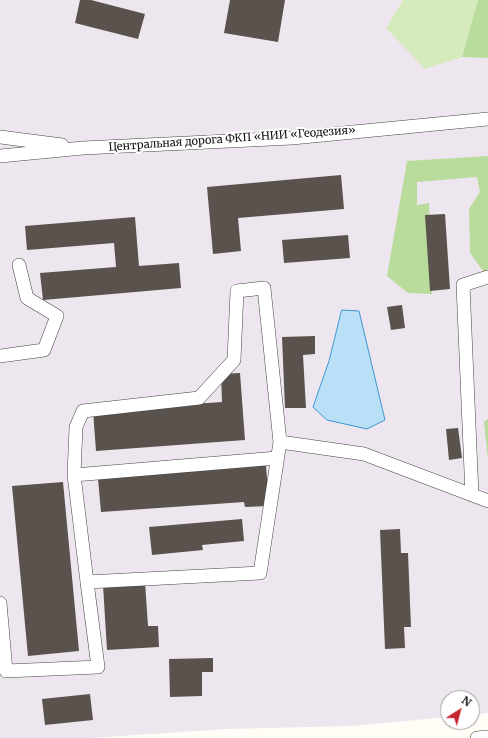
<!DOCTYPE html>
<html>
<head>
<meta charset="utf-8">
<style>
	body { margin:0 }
	#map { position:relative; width:488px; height:738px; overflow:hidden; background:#fffdf5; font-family:Merriweather,serif }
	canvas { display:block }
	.north { position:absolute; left:440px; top:690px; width:40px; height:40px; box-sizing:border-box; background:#fff; border:1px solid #a0a0a0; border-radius:50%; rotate:36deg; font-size:11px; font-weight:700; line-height:16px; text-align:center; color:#111 }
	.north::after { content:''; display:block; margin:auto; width:14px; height:18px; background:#c4262e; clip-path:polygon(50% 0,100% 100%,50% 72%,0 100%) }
</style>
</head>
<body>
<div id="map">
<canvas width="488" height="738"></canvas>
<div class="north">N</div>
</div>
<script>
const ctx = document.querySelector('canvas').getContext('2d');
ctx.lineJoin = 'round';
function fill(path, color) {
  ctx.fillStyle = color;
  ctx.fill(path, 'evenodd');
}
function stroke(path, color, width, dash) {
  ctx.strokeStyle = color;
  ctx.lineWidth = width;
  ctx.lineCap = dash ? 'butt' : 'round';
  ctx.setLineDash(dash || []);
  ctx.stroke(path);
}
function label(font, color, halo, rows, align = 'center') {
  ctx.font = font + ' Merriweather,serif';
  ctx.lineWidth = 4;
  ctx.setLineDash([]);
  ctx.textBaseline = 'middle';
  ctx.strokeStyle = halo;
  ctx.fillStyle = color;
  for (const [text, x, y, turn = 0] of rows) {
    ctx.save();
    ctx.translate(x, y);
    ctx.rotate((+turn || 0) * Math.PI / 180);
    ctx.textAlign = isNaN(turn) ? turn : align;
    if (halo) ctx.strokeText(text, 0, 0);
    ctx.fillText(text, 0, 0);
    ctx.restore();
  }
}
const industrial = new Path2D(`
	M0 0H488V713L472 715V698H448V717L352 726 227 729 91 738H0Z`);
const green = new Path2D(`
	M403 0H478L462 57 425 69 386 28Z`);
const forest = new Path2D(`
	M478 0H488V58L462 57Z
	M488 156V270L483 271 470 253 469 209 480 192 477 177 417 182V205L429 203 432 294 408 293 387 276 407 161Z
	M488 419V459L484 422Z`);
const water = new Path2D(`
	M342 310 359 311 385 420 367 429 327 420 313 407 329 361Z`);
const building = new Path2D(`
	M80 0H91L145 14 138 39 75 23Z
	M230 0H285L278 42 224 33Z
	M341 175 344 209 238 218 241 251 213 254 207 187Z
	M445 214 450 289 430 291 425 215Z
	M135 217 139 266 179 263 181 288 43 300 40 273 116 267 114 243 27 250 25 226Z
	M348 235 350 258 284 263 282 240Z
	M402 305 405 328 391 330 387 307Z
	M315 336V354L303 355 306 408H285L282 337Z
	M240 373 245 440 96 451 93 411 222 402 221 374Z
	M458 428 462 458 449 460 446 429Z
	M266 465 269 506 245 507 244 502 101 512 98 479Z
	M63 482 79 651 28 656 12 486Z
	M242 519 244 541 202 545 203 550 152 555 149 527Z
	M400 529 401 553H408L411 627H404L405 648 385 649 380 530Z
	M145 582 148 626H158L159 647 107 650 103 585Z
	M213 658V672H202V696L170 697 169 659Z
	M90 694 93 720 45 725 42 699Z`);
const minor = new Path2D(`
	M0 137 62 145
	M0 156 83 148 292 138 488 119
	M0 356 44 350 57 316 27 298 19 265
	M74 475 277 458
	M472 495 463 285 488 277
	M87 582 74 475 76 427 83 411 199 398 234 360 237 291 264 288 280 442
	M0 603 6 671 98 667 87 582 260 573 280 442 364 454 488 501
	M477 738 488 737`);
const streetNames = [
	["Центральная дорога ФКП «НИИ «Геодезия»",232,139,-4]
];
fill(industrial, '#eee6ef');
fill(green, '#d5ebbd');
fill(forest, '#b9dc9c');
fill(water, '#b9e0f7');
stroke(water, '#3f96cf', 1);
fill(building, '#5a524d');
stroke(minor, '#444', 14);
stroke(minor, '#fff', 13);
label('11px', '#111', '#fff', streetNames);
</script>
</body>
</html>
